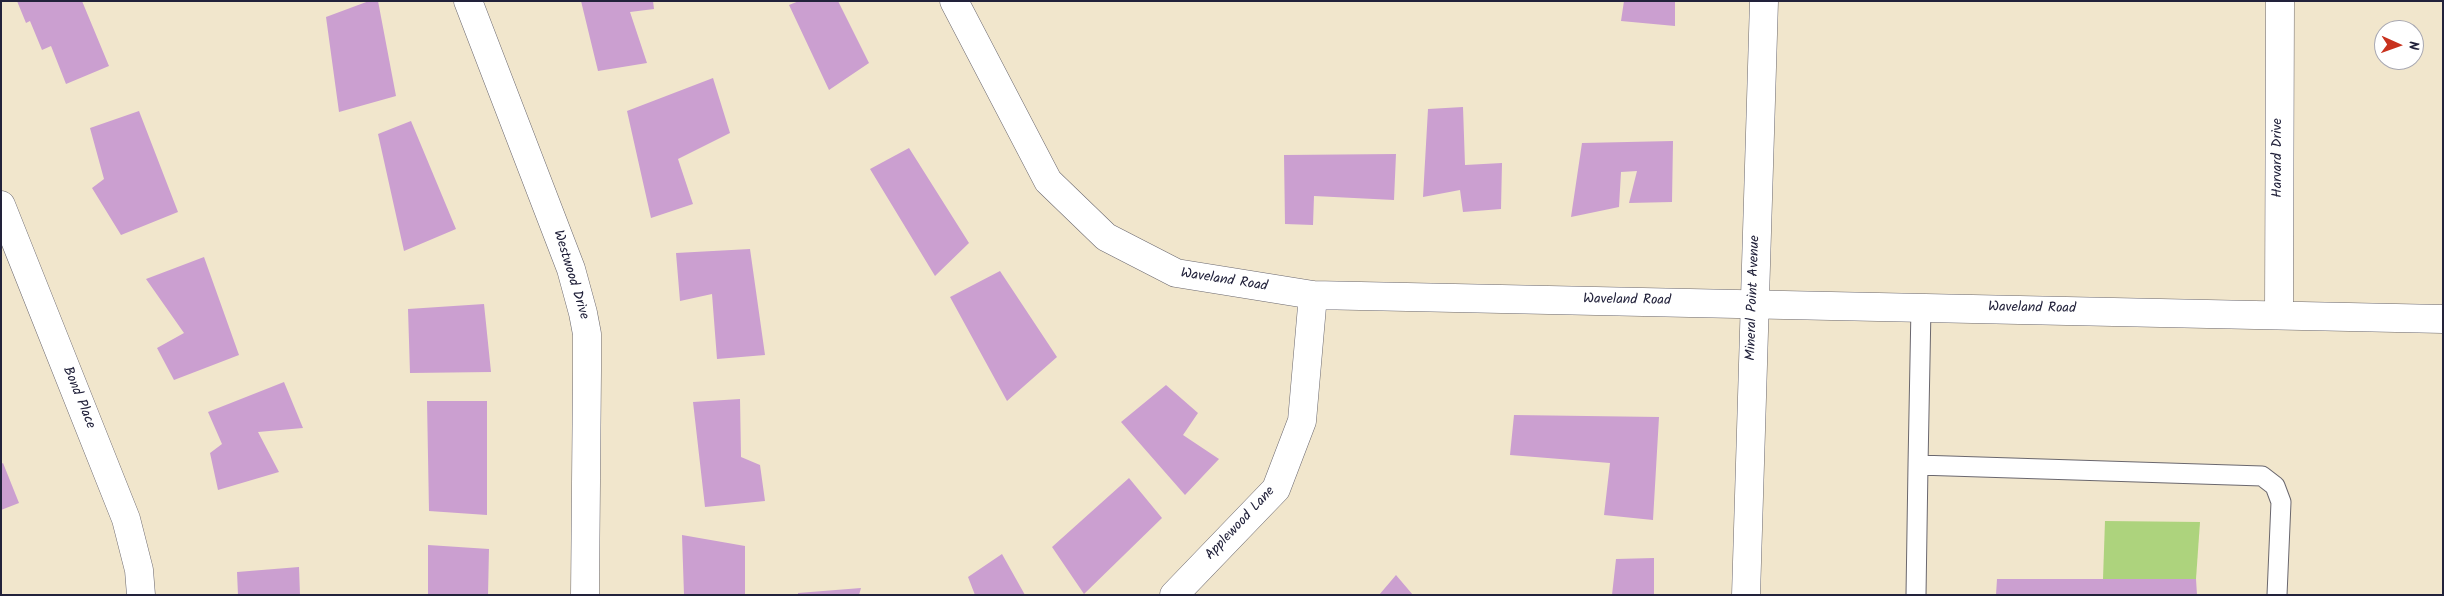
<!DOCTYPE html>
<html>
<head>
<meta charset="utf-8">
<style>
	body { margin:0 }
	#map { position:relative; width:2444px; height:596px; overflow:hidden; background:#f1e6cc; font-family:Kalam,sans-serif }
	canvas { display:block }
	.frame { position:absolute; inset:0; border:2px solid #22223b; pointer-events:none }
	.north { position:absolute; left:2374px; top:20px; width:50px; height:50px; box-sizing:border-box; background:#fff; border:1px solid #a7a7b1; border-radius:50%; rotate:92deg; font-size:14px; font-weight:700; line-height:20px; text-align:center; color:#22223b }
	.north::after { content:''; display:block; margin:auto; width:18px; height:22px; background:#c8321e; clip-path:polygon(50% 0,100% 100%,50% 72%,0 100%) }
</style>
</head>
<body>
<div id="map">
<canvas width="2444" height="596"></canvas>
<div class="frame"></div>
<div class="north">N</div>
</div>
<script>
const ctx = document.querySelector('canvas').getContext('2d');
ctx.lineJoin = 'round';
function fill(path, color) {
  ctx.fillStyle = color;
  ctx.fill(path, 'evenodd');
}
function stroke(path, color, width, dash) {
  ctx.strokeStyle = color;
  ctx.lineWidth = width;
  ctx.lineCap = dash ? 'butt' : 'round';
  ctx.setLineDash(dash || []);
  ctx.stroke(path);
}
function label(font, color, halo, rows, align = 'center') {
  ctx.font = font + ' Kalam,sans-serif';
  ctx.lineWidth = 4;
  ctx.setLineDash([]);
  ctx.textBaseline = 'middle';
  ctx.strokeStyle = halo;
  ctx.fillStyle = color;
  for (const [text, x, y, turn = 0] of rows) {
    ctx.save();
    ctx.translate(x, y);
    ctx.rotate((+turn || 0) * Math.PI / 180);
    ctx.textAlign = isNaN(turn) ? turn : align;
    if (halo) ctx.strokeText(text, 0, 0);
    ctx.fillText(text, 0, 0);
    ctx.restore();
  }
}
const green = new Path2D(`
	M2105 521 2200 522 2196 579H2103Z`);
const building = new Path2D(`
	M17 1H82L109 66 66 84 51 46 42 50 30 21 26 23Z
	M369 1H378L396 96 339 112 326 17Z
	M581 1H653L654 9 630 12 647 63 598 71Z
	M799 1H838L869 63 829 90 789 5Z
	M1624 1H1675V26L1621 21Z
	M713 78 730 133 678 159 693 204 651 218 627 111Z
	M1463 107 1465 165 1502 163 1501 209 1463 212 1460 190 1423 197 1428 109Z
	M139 111 178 212 121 235 92 188 104 179 90 128Z
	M411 121 456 229 404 251 378 134Z
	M1673 141 1672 202 1629 203 1637 171 1621 172 1619 207 1571 217 1582 143Z
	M909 148 969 243 935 276 870 169Z
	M1396 154 1394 200 1314 196 1313 225 1285 224 1284 155Z
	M750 249 765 355 717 359 712 294 680 301 676 253Z
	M204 257 239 355 174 380 157 348 184 333 146 279Z
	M1000 271 1057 357 1007 401 950 297Z
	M484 304 491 372 410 373 408 309Z
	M284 382 303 428 258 432 279 472 218 490 210 453 222 444 208 412Z
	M1166 385 1198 413 1183 435 1219 459 1185 495 1121 422Z
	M740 399 741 457 760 465 765 501 705 507 693 402Z
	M427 401H487V515L429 511Z
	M1514 415 1659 417 1653 520 1604 515 1610 463 1510 455Z
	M3 463 19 503 1 510V464Z
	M1129 478 1162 518 1084 594 1052 547Z
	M682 535 745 546V595H684Z
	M428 545 489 549 488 595H428Z
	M1002 554 1025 595H975L968 577Z
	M1654 558V595H1612L1616 559Z
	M299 567 300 595H238L237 572Z
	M1396 575 1413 595H1379Z
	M1997 579H2196L2197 595H1996Z
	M861 588 859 595H798V593Z`);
const service = new Path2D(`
	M1918 465 1921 307
	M1916 595 1918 465 2262 476 2275 486 2281 502 2277 595`);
const minor = new Path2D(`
	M468 1 571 269 583 313 587 334V371L585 595
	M954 1 1048 181 1106 237 1176 273 1313 295 2443 319
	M1 205 126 519 139 570 141 595
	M2279 314 2280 1
	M1174 595 1276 489 1302 421 1313 295`);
const tertiary = new Path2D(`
	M1746 595 1764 1`);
const streetNames = [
	["Harvard Drive",2279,158,-90],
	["Westwood Drive",570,275,73],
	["Waveland Road",1224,281,9],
	["Mineral Point Avenue",1754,298,-88],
	["Waveland Road",1627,301,1],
	["Waveland Road",2032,309,1],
	["Bond Place",78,398,68],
	["Applewood Lane",1241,524,-47]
];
fill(green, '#add37d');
fill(building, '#cb9fd0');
stroke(service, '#6a676e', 21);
stroke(minor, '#6a676e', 29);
stroke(tertiary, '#6a676e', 29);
stroke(service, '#fff', 19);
stroke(minor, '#fff', 28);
stroke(tertiary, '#fff', 28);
label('14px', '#22223b', '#fff', streetNames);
</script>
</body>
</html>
